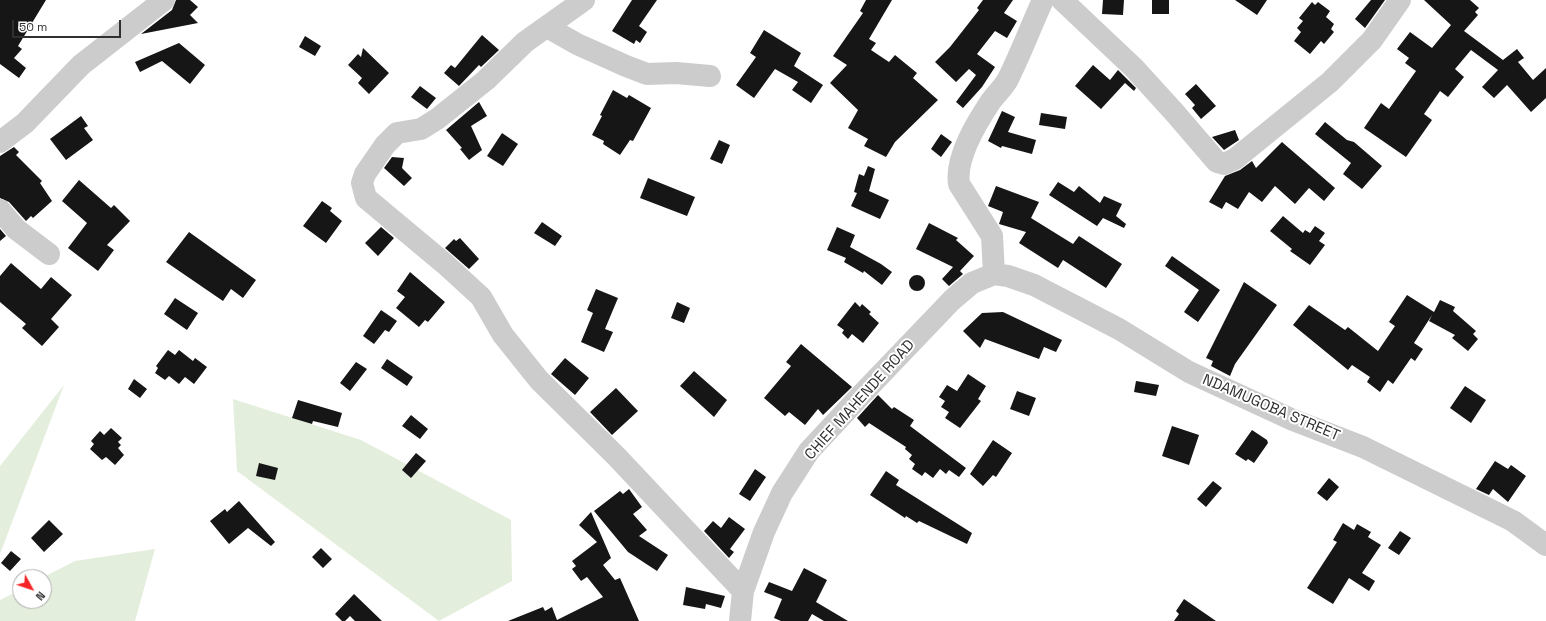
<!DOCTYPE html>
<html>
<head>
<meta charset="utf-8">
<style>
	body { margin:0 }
	#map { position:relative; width:1546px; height:621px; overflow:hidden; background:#fff; font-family:"Space Grotesk",sans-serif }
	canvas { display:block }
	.north { position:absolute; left:12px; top:569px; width:40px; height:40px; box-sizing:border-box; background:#fff; border:1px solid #acacac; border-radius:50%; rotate:130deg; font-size:11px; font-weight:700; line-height:16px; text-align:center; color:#2f2f2f }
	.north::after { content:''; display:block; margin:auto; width:14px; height:18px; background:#f52325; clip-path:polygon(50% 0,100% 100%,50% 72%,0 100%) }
	.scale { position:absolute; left:12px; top:20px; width:109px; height:18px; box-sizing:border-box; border:2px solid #2f2f2f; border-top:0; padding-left:5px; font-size:12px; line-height:14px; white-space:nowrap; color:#2f2f2f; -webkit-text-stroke:3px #fff; paint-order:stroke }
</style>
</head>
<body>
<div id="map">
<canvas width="1546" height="621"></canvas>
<div class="north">N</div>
<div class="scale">50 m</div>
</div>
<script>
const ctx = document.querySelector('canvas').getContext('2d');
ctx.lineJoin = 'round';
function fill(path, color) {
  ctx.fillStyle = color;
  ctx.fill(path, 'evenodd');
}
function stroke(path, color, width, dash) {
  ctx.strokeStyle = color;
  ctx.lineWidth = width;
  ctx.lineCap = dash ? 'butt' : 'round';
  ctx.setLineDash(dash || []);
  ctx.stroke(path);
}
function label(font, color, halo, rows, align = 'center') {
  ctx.font = font + ' "Space Grotesk",sans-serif';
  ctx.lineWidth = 4;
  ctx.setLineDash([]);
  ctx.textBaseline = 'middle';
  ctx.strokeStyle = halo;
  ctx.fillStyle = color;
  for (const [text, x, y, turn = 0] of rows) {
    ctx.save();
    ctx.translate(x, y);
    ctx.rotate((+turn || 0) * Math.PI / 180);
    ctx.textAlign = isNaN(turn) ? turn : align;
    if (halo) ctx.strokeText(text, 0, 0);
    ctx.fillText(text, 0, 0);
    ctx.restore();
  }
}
const green = new Path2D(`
	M64 385 0 554V466Z
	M233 399 361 440 511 520 512 581 439 621 237 471Z
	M155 549 135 621H0V600L20 590V601H44V577L75 561Z`);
const building = new Path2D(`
	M0 0H46L18 46 22 49 14 58 26 68 19 78 0 64Z
	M176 0H190L198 7 190 15 198 23 141 34 172 10Z
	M632 0H657L639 26 647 32 640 43 636 40 634 44 612 31Z
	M866 0H892L869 39 876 43 871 50 889 62 895 55 917 73 913 78 938 100 895 142 886 157 864 146 868 139 848 128 858 110 830 83 847 65 833 56 863 13 860 11Z
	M983 0H1013L1004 13 1017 21 1007 38 995 31 977 54 995 67 982 87 963 108 956 102 976 75 969 69 956 82 935 62 950 47 979 10 977 8Z
	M1103 0H1124L1123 15 1102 14Z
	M1152 0H1169V14H1152Z
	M1235 0H1267L1257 15Z
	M1371 0H1385L1365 28 1355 19Z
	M1424 0H1470L1479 8 1475 12 1478 15 1464 31 1503 60 1517 49 1524 58 1518 62 1533 80 1546 68V98L1531 112 1507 85 1494 98 1482 87 1498 70 1471 50 1455 69 1464 77 1448 97 1440 91 1424 114 1432 120 1406 157 1364 128 1381 103 1389 109 1416 71 1405 63 1409 58 1397 49 1410 32 1432 48 1451 25Z
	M1312 2 1315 5 1318 2 1330 11 1326 17 1334 24 1331 29 1334 32 1324 44 1321 41 1310 54 1294 41 1301 32 1297 28 1303 21 1299 18Z
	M764 30 801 53 794 66 823 85 811 103 792 90 798 82 775 69 754 98 736 85 756 57 750 53Z
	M482 35 499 50 481 67 479 65 459 86 444 73 451 65 455 68Z
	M305 36 321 46 315 56 299 47Z
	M179 43 205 65 190 84 162 61 140 72 135 62Z
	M363 48 389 73 369 94 358 83 362 78 348 65 358 54 361 57Z
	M1093 65 1110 80 1118 70 1136 88 1134 91 1125 83 1101 109 1075 86Z
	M1196 84 1216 106 1201 119 1192 108 1195 105 1185 94Z
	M420 86 436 98 427 109 411 97Z
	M613 90 627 98 629 95 651 108 633 141 630 140 620 155 603 144 604 141 592 135 602 116 600 115Z
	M479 102 487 116 471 126 482 150 469 160 460 149 462 148 446 130Z
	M1002 111 1015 117 1008 132 1036 140 1032 154 1002 146 1001 148 988 141Z
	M1041 113 1067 117 1065 129 1039 125Z
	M81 116 88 126 84 128 93 140 66 160 50 139Z
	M1325 122 1347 140 1354 142 1382 166 1362 189 1343 174 1351 163 1315 134Z
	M1235 130 1239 140 1224 150 1212 137Z
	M502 133 518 144 503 166 487 156Z
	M941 134 952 142 941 157 931 149Z
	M719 140 730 145 722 164 710 159Z
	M1282 142 1335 188 1324 201 1309 188 1295 204 1275 186 1262 202 1249 192 1238 209 1226 202 1222 209 1209 202 1225 176 1240 170 1252 161 1256 168Z
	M14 147 19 152 16 155 42 181 40 183 52 201 33 218 31 216 26 221 9 202 0 198V156Z
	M392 157 404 158 402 168 412 178 404 186 384 168Z
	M868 166 875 169 869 191 889 200 880 219 851 206 857 193 854 192 859 174 864 176Z
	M648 178 695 197 687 216 640 198Z
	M79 180 111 208 114 205 130 221 107 245 114 250 98 271 68 248 87 223 62 201Z
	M1058 182 1074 192 1079 186 1100 203 1104 196 1122 204 1116 216 1126 224 1124 228 1103 218 1097 226 1049 195Z
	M996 186 1039 202 1031 218 1073 244 1079 236 1122 264 1106 288 1063 260 1058 268 1019 243 1026 232 999 224 1003 212 988 206Z
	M322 201 332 208 330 211 342 221 326 243 303 226Z
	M1283 216 1303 233 1305 230 1310 233 1315 226 1325 233 1319 241 1325 245 1310 265 1290 251 1292 249 1270 231Z
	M542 222 562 236 555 246 534 233Z
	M929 223 958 238 956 240 974 256 960 271 963 274 949 286 942 279 953 267 916 249Z
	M381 227 394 238 378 256 365 243Z
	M837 227 855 235 850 247 881 264 892 272 882 285 864 271 863 273 844 262 846 258 827 250Z
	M0 229 6 236 0 241Z
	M189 232 256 280 243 298 231 289 223 301 166 262Z
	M460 238 479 259 469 269 445 248 454 239 456 241Z
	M1172 256 1220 290 1198 322 1184 312 1199 290 1165 266Z
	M11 263 41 289 51 277 72 295 51 319 59 327 42 346 22 328 26 324 0 302V276Z
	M410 272 445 302 428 322 425 320 419 327 396 308 405 297 397 291Z
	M909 283a8 8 0 1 1 16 0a8 8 0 1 1-16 0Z
	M1244 282 1277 305 1235 364 1230 376 1211 366 1213 361 1206 358Z
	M596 289 618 298 605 329 613 332 604 352 581 342 593 313 587 310Z
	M1407 295 1434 312 1440 300 1455 307 1453 311 1476 331 1473 334 1478 339 1468 351 1452 338 1455 335 1429 321 1432 315 1414 343 1423 349 1415 361 1411 358 1393 384 1388 380 1380 392 1367 382 1370 377 1352 365 1348 370 1293 325 1309 305 1345 330 1348 327 1378 351 1395 326 1389 322Z
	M175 298 198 313 187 330 164 314Z
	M677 302 690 308 684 323 671 318Z
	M855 302 860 307 862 304 871 312 869 314 879 323 863 343 852 334 848 339 842 333 844 330 837 325Z
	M381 310 397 321 389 332 385 330 374 344 363 336Z
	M1003 312 1062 340 1056 352 1044 347 1039 359 985 339 980 348 963 331 982 313Z
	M801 344 852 387 823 415 818 409 805 425 789 412 785 416 764 398 791 366 786 362Z
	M168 350 175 355 179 350 193 361 195 358 207 367 194 384 185 377 179 384 169 376 165 380 155 373 158 368 156 366Z
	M565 358 589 378 575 395 551 374Z
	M387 359 413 377 407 386 381 368Z
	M356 362 367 369 350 391 340 383Z
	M694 371 727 400 714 417 680 386Z
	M968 374 986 386 978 399 981 401 960 428 945 418 949 412 941 407 945 401 939 397 947 385 957 391Z
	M134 379 147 389 140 398 128 389Z
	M1136 381 1159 385 1156 396 1134 392Z
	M1465 386 1486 400 1471 423 1450 408Z
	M616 388 638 411 612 435 590 412Z
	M1017 391 1036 398 1029 416 1010 409Z
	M878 395 892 409 894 407 914 420 910 426 966 468 959 477 949 470 946 474 940 469 933 478 925 472 922 476 912 469 915 464 909 459 912 455 905 449 906 447 869 423 865 427 857 418Z
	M298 400 342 413 338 427 313 421 312 424 292 418Z
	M411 415 428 429 420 439 402 426Z
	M1172 426 1199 435 1189 465 1162 456Z
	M111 428 122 438 118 442 121 445 118 448 124 455 115 465 106 457 102 460 90 449 94 444 91 441 100 431 104 435Z
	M1252 430 1267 440 1268 443 1254 463 1248 459 1246 461 1235 454Z
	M993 440 1012 453 996 477 993 475 983 486 970 474Z
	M416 453 426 461 411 478 402 470Z
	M1495 461 1508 469 1511 465 1526 476 1508 502 1493 489 1489 495 1476 489Z
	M259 463 278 468 275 480 256 476Z
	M755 469 766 477 750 501 739 494Z
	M886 471 899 480 896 485 972 533 967 544 919 521 917 523 906 516 905 518 870 495Z
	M1329 478 1339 487 1327 501 1317 493Z
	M1213 481 1222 488 1206 507 1197 499Z
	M629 489 642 507 633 514 647 530 639 536 668 555 657 571 628 552 594 511 620 491 623 494Z
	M239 501 275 542 271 546 248 528 229 544 210 521 225 509 227 512Z
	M591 512 611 558 603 565 615 580 620 578 639 621H508L543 607 545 611 552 607 557 620 603 597 587 577 581 581 572 569 576 566 572 561 597 542 579 525Z
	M729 517 745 529 730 549 734 552 729 558 704 531 713 521 721 528Z
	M49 520 63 534 44 552 31 538Z
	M1343 523 1354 530 1357 524 1371 532 1368 537 1381 545 1362 573 1375 581 1369 591 1349 578 1333 604 1307 588 1337 542 1333 540Z
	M1400 531 1411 538 1399 555 1388 548Z
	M321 548 332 559 323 568 312 557Z
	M11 551 21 559 10 571 1 563Z
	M804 568 827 580 816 602 848 621H824L812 614 808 621H781L774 618 782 599 764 592 769 582 792 591Z
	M686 587 725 596 721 608 706 604 705 609 683 605Z
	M354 594 382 621H355L350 616 345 621H342L335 614Z
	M1184 599 1216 621H1174L1179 614 1176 611Z`);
const minor = new Path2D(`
	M584 0 525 42 486 80 437 119 421 129 397 133 385 145 365 174 362 183 366 198 445 264 481 297 503 335 539 380 617 457 743 591
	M1062 0 1134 68 1174 112 1217 162 1224 164 1235 159 1330 82 1372 40 1400 0
	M547 27 577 44 626 66 647 74 676 73 710 76
	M0 142 25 123 81 65 164 0
	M0 210 16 229 49 254
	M994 274 992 236 959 184C955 157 977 122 991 101 997 93 1004 87 1008 79 1021 53 1031 26 1043 0
	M740 621 743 591 764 532 782 493 809 451 863 393 952 300 972 283 994 274 1008 276 1034 285 1119 329 1189 372 1293 420 1363 447 1513 521 1546 545`);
const streetNames = [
	["CHIEF MAHENDE ROAD",860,400,-48],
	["NDAMUGOBA STREET",1271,408,23]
];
fill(green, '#e4eedc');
fill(building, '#161616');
stroke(minor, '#ccc', 22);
label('15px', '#2f2f2f', '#fff', streetNames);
</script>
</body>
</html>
